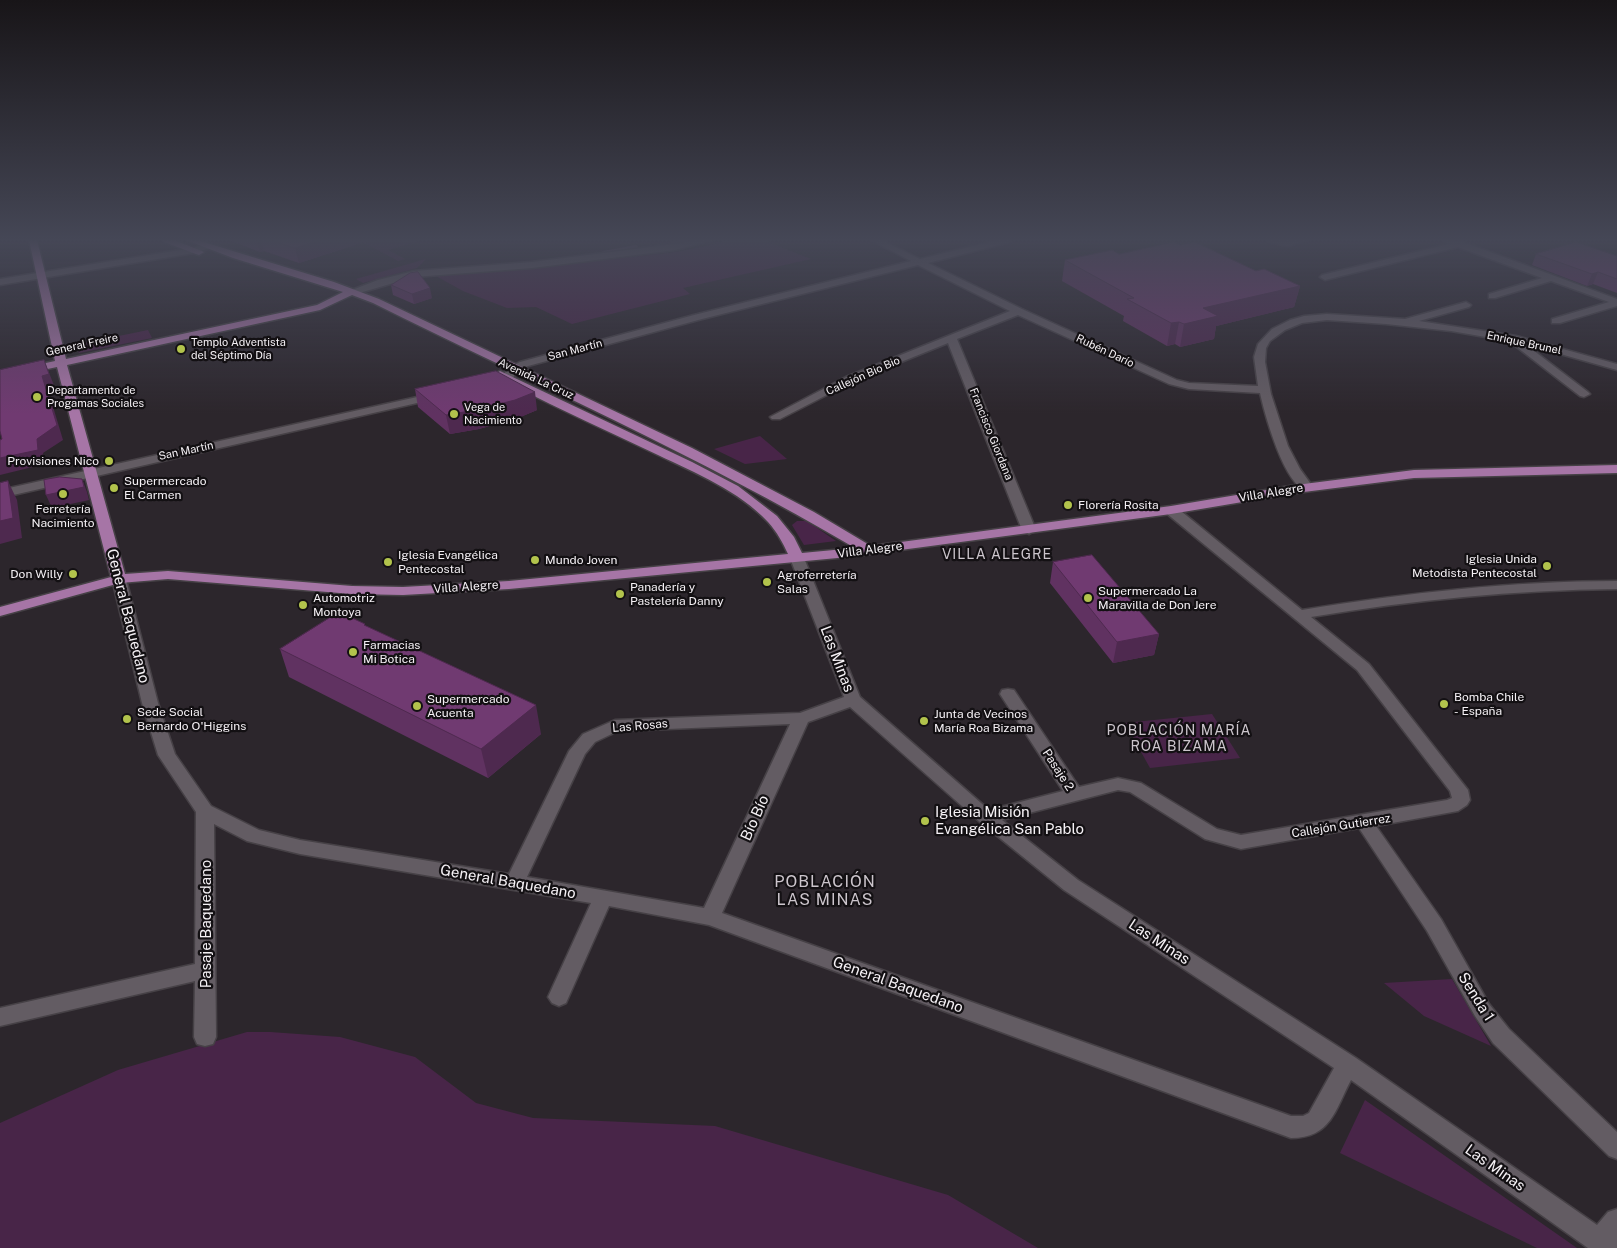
<!DOCTYPE html>
<html>
<head>
<meta charset="utf-8">
<style>
	body { margin:0 }
	canvas { display:block; background:#2c262c }
</style>
</head>
<body>
<canvas width="1617" height="1248"></canvas>
<script>
const ctx = document.querySelector('canvas').getContext('2d');
ctx.lineJoin = 'round';
function fill(path, color) {
  ctx.fillStyle = color;
  ctx.fill(path, 'evenodd');
}
function stroke(path, color, width, dash) {
  ctx.strokeStyle = color;
  ctx.lineWidth = width;
  ctx.lineCap = dash ? 'butt' : 'round';
  ctx.setLineDash(dash || []);
  ctx.stroke(path);
}
function label(font, color, halo, rows, align = 'center') {
  ctx.font = font + ' "Public Sans",sans-serif';
  ctx.lineWidth = 4.5;
  ctx.setLineDash([]);
  ctx.textBaseline = 'middle';
  ctx.strokeStyle = halo;
  ctx.fillStyle = color;
  for (const [text, x, y, turn = 0] of rows) {
    ctx.save();
    ctx.translate(x, y);
    ctx.rotate((+turn || 0) * Math.PI / 180);
    ctx.textAlign = isNaN(turn) ? turn : align;
    if (halo) ctx.strokeText(text, 0, 0);
    ctx.fillText(text, 0, 0);
    ctx.restore();
  }
}
const green = new Path2D(`
	M362 240H422L388 250 405 259 398 261 365 243 369 242Z
	M729 240H774L768 242 811 259 683 288 690 294 572 324 536 307 507 308 463 291 436 276 670 253 702 247Z
	M426 259 417 268 363 283 356 279Z
	M148 330 152 338 79 353 75 345Z
	M760 436 787 459 745 464 714 449Z
	M797 521H807L836 541 804 545 792 525Z
	M1212 714 1240 758 1150 768 1125 723Z
	M1452 979 1491 1046 1424 1016 1384 983Z
	M247 1032H270L340 1037 415 1057 476 1103 533 1118 715 1126 948 1195 1038 1248H0V1123L118 1070Z
	M1365 1100 1577 1248H1537L1340 1153Z`);
const stream = new Path2D(`
	M673 243 694 240
	M604 253 636 247`);
const minor = new Path2D(`
	M698 240H713L675 250 532 268 414 277 349 296 344 293 378 280 414 271 532 262 675 244Z
	M871 240H881L920 259 998 240H1011L1010 242 928 263 1022 309 1177 380 1189 383 1258 386 1254 357 1258 344 1272 329 1290 320 1304 316 1327 314 1405 319 1466 302 1471 305 1469 307 1419 321 1516 336 1617 364V370L1525 344 1588 392 1590 394 1584 397 1580 396 1509 341 1451 331 1386 324 1327 320 1302 323 1285 330 1270 341 1266 348 1265 362 1271 394 1288 446 1300 469 1313 487 1307 491C1284 485 1265 415 1260 393L1189 389 1169 384 1018 315 957 339 1036 530 1029 534 1022 530 948 343 854 381 780 419H772L770 417 846 377 1010 311 918 265 702 319 528 366 518 371 511 380 491 384 485 381 487 379 503 375 510 367 520 362 694 315 911 261Z
	M1268 240H1308L1287 246 1269 242Z
	M1442 240 1463 242 1617 299V306L1560 323H1552V319L1609 302 1551 281 1495 298H1489V294L1542 278 1458 247 1325 280 1320 277 1322 275 1449 244Z
	M207 243 211 246 210 248 194 253 0 285V279L193 248Z
	M435 393 439 394 441 396 439 398 0 498V490Z
	M1171 506 1176 507 1302 610C1407 593 1511 581 1617 581V589C1514 590 1413 600 1311 617L1369 664 1468 790 1470 800 1467 805 1458 811 1376 826 1441 919 1489 1004 1509 1029 1617 1132V1159L1609 1156 1493 1043 1475 1016 1427 931 1359 828 1241 849 1205 839 1130 792 1118 790 1002 820 1078 880 1356 1058 1597 1225 1608 1212 1617 1209V1248H1588L1351 1080C1335 1110 1331 1138 1291 1138L709 925 609 906 566 1003 559 1006 552 1003 548 997 591 903 300 854 247 841 214 824 216 1037 213 1044 205 1046 197 1044 194 1037 195 981 0 1026V1008L195 964 196 812 158 755 142 703 112 579 114 576H124L126 579 158 703 175 754 211 806 259 830 300 840 509 874 569 751 583 734 615 720 800 713 844 697 790 558 797 554 804 558 860 697 989 810 1063 791 1000 694 1002 690 1008 689 1014 690 1079 787 1118 778 1141 783 1217 829 1241 835 1447 800 1452 798 1450 791 1357 670 1166 513 1164 510ZM850 707 980 822 1064 890 1334 1068 1309 1113 1303 1116H1291L722 913 808 722ZM790 724 704 908 527 877 585 754 595 742 618 731Z`);
const major = new Path2D(`
	M29 240H37L66 359 317 305 343 292 233 258 186 240H197L334 282 379 299 692 448 814 512 871 546 1171 506 1296 485 1414 470 1617 465V473L1414 478 1296 493 1171 514 848 557 509 589 403 595 352 594 168 579 120 583 0 616V607L111 577 57 367 0 379V373L55 361ZM352 295 373 303C534 383 699 456 855 548L802 553 794 537 777 516 738 486 692 462 500 371 495 374 496 376 514 386C561 410 610 432 658 455 696 473 739 491 768 522 777 532 783 543 788 554L509 581 403 587 352 586 168 571 125 574 67 365 320 310Z
	M163 240H174L204 252 199 255 196 254 164 242Z`);
const wall = new Path2D(`
	M229 240H366L367 241 299 263 264 251 260 252Z
	M1119 254 1256 271 1300 286 1294 307 1216 326 1214 339 1180 347 1175 344 1167 346 1123 321 1124 316 1062 281 1065 260Z
	M1536 254 1617 256V293L1593 284 1587 286 1532 265Z
	M391 285 432 298 414 304 393 295Z
	M415 389 537 410 518 418 479 429 450 434 418 407Z
	M1053 562 1159 634 1154 655 1113 663 1050 583Z
	M365 626 541 734 488 778 289 677 280 649Z`);
const shadedWall = new Path2D(`
	M256 240H261L264 251 260 252Z
	M321 240H366L367 241 299 263 295 248Z
	M1598 272 1593 284 1587 286 1592 274Z
	M1300 286 1294 307 1216 326 1214 339 1180 347 1184 324 1203 308Z
	M430 288 432 298 414 304 412 294Z
	M1179 322 1175 344 1167 346 1171 323Z
	M44 360 55 388 48 390 63 440 43 453 45 464 0 475V458L37 439 42 376Z
	M535 392 537 410 518 418 479 429 450 434 446 415Z
	M82 479 87 492 89 500 52 508 46 495Z
	M8 481 17 500 22 538 0 544V521Z
	M1159 634 1154 655 1113 663 1117 642Z
	M536 705 541 734 488 778 481 749Z`);
const building = new Path2D(`
	M271 240H321L295 248Z
	M1174 242 1180 245 1195 242 1256 271 1264 269 1300 286 1203 308 1218 316 1184 324 1179 322 1171 323 1127 299 1134 298 1065 260 1112 250 1119 254Z
	M1576 242 1617 256V279L1598 272 1592 274 1536 254Z
	M418 272 430 288 412 294 391 285 410 273Z
	M44 360 49 374 42 376 57 425 37 439 38 450 0 458V440L2 439 0 431V370Z
	M496 371 535 392 515 400 476 410 446 415 415 389Z
	M60 477 82 479 84 487 46 495 44 480Z
	M8 481 13 518 0 521V483Z
	M1092 555 1159 634 1117 642 1053 562Z
	M339 612 365 624 364 625 536 705 481 749 280 649Z`);
const markers = [
	[181,349,5,"#b2c34c"],
	[37,397,5,"#b2c34c"],
	[454,414,5,"#b2c34c"],
	[109,461,5,"#b2c34c"],
	[114,488,5,"#b2c34c"],
	[63,494,5,"#b2c34c"],
	[1068,505,5,"#b2c34c"],
	[535,560,5,"#b2c34c"],
	[388,562,5,"#b2c34c"],
	[1547,566,5,"#b2c34c"],
	[73,574,5,"#b2c34c"],
	[767,582,5,"#b2c34c"],
	[620,594,5,"#b2c34c"],
	[1088,598,5,"#b2c34c"],
	[303,605,5,"#b2c34c"],
	[353,652,5,"#b2c34c"],
	[1444,704,5,"#b2c34c"],
	[417,706,5,"#b2c34c"],
	[127,719,5,"#b2c34c"],
	[924,721,5,"#b2c34c"],
	[925,821,5,"#b2c34c"]
];
const farPoinames = [
	["Templo Adventista",191,343],
	["del Séptimo Día",191,356],
	["Departamento de",47,391],
	["Progamas Sociales",47,404],
	["Vega de",464,408],
	["Nacimiento",464,421]
];
const farStreetnames = [
	["Enrique Brunel",1524,343,12],
	["General Freire",82,345,-12],
	["San Martín",575,350,-15],
	["Rubén Darío",1105,351,25],
	["Callejón Bio Bio",863,376,-24],
	["Avenida La Cruz",536,379,25],
	["Francisco Giordana",991,434,68],
	["San Martín",186,451,-12]
];
const poiNames = [
	["Provisiones Nico",99,461,"right"],
	["Supermercado",124,481],
	["El Carmen",124,495],
	["Florería Rosita",1078,505],
	["Ferretería",63,509,"center"],
	["Nacimiento",63,523,"center"],
	["Iglesia Evangélica",398,555],
	["Pentecostal",398,569],
	["Iglesia Unida",1537,559,"right"],
	["Metodista Pentecostal",1537,573,"right"],
	["Mundo Joven",545,560],
	["Don Willy",63,574,"right"],
	["Agroferretería",777,575],
	["Salas",777,589],
	["Panadería y",630,587],
	["Pastelería Danny",630,601],
	["Supermercado La",1098,591],
	["Maravilla de Don Jere",1098,605],
	["Automotriz",313,598],
	["Montoya",313,612],
	["Farmacias",363,645],
	["Mi Botica",363,659],
	["Bomba Chile",1454,697],
	["- España",1454,711],
	["Supermercado",427,699],
	["Acuenta",427,713],
	["Sede Social",137,712],
	["Bernardo O'Higgins",137,726],
	["Junta de Vecinos",934,714],
	["María Roa Bizama",934,728]
];
const streetNames = [
	["Villa Alegre",1271,493,-9],
	["Villa Alegre",870,550,-7],
	["Villa Alegre",466,587,-4],
	["Las Rosas",640,726,-5],
	["Pasaje 2",1058,770,57],
	["Callejón Gutierrez",1341,826,-9]
];
const neighbourhoodNames = [
	["VILLA ALEGRE",997,555],
	["POBLACIÓN MARÍA",1179,731],
	["ROA BIZAMA",1179,747]
];
const nearStreetnames = [
	["General Baquedano",128,616,76],
	["Las Minas",837,659,69],
	["Bío Bío",755,818,-66],
	["General Baquedano",508,882,10],
	["Pasaje Baquedano",206,924,-90],
	["Las Minas",1159,942,33],
	["General Baquedano",898,985,20],
	["Senda 1",1476,997,58],
	["Las Minas",1495,1168,35]
];
const nearPoinames = [
	["Iglesia Misión",935,812],
	["Evangélica San Pablo",935,829]
];
const nearNeighbourhoodnames = [
	["POBLACIÓN",825,882],
	["LAS MINAS",825,900]
];
fill(green, '#482548');
stroke(stream, '#644966', 4);
stroke(minor, '#464146', 3);
stroke(major, '#464146', 3);
fill(minor, '#635c63');
fill(major, '#a675a6');
fill(wall, '#603261');
fill(shadedWall, '#4e294f');
fill(building, '#703a71');
stroke(building, '#4e294f', 1);
const sky = ctx.createLinearGradient(0, 0, 0, 414);
sky.addColorStop(0, '#181518');
sky.addColorStop(0.58, '#454756');
sky.addColorStop(1, '#45475600');
ctx.fillStyle = sky;
ctx.fillRect(0, 0, 1617, 414);
for (const [x, y, r, color] of markers) {
  const dot = new Path2D();
  dot.arc(x, y, r, 0, 2 * Math.PI);
  ctx.fillStyle = color;
  ctx.fill(dot);
  stroke(dot, '#131013', 2);
}
label('11px', '#f5f1f5', '#131013', farPoinames, 'left');
label('11px', '#f5f1f5', '#131013', farStreetnames);
label('12px', '#f5f1f5', '#131013', poiNames, 'left');
label('12px', '#f5f1f5', '#131013', streetNames);
ctx.letterSpacing = '1px';
label('14px', '#ccc5cc', '#131013', neighbourhoodNames);
ctx.letterSpacing = '0px';
label('15px', '#f5f1f5', '#131013', nearStreetnames);
label('15px', '#f5f1f5', '#131013', nearPoinames, 'left');
ctx.letterSpacing = '1px';
label('16px', '#ccc5cc', '#131013', nearNeighbourhoodnames);
ctx.letterSpacing = '0px';
</script>
</body>
</html>
